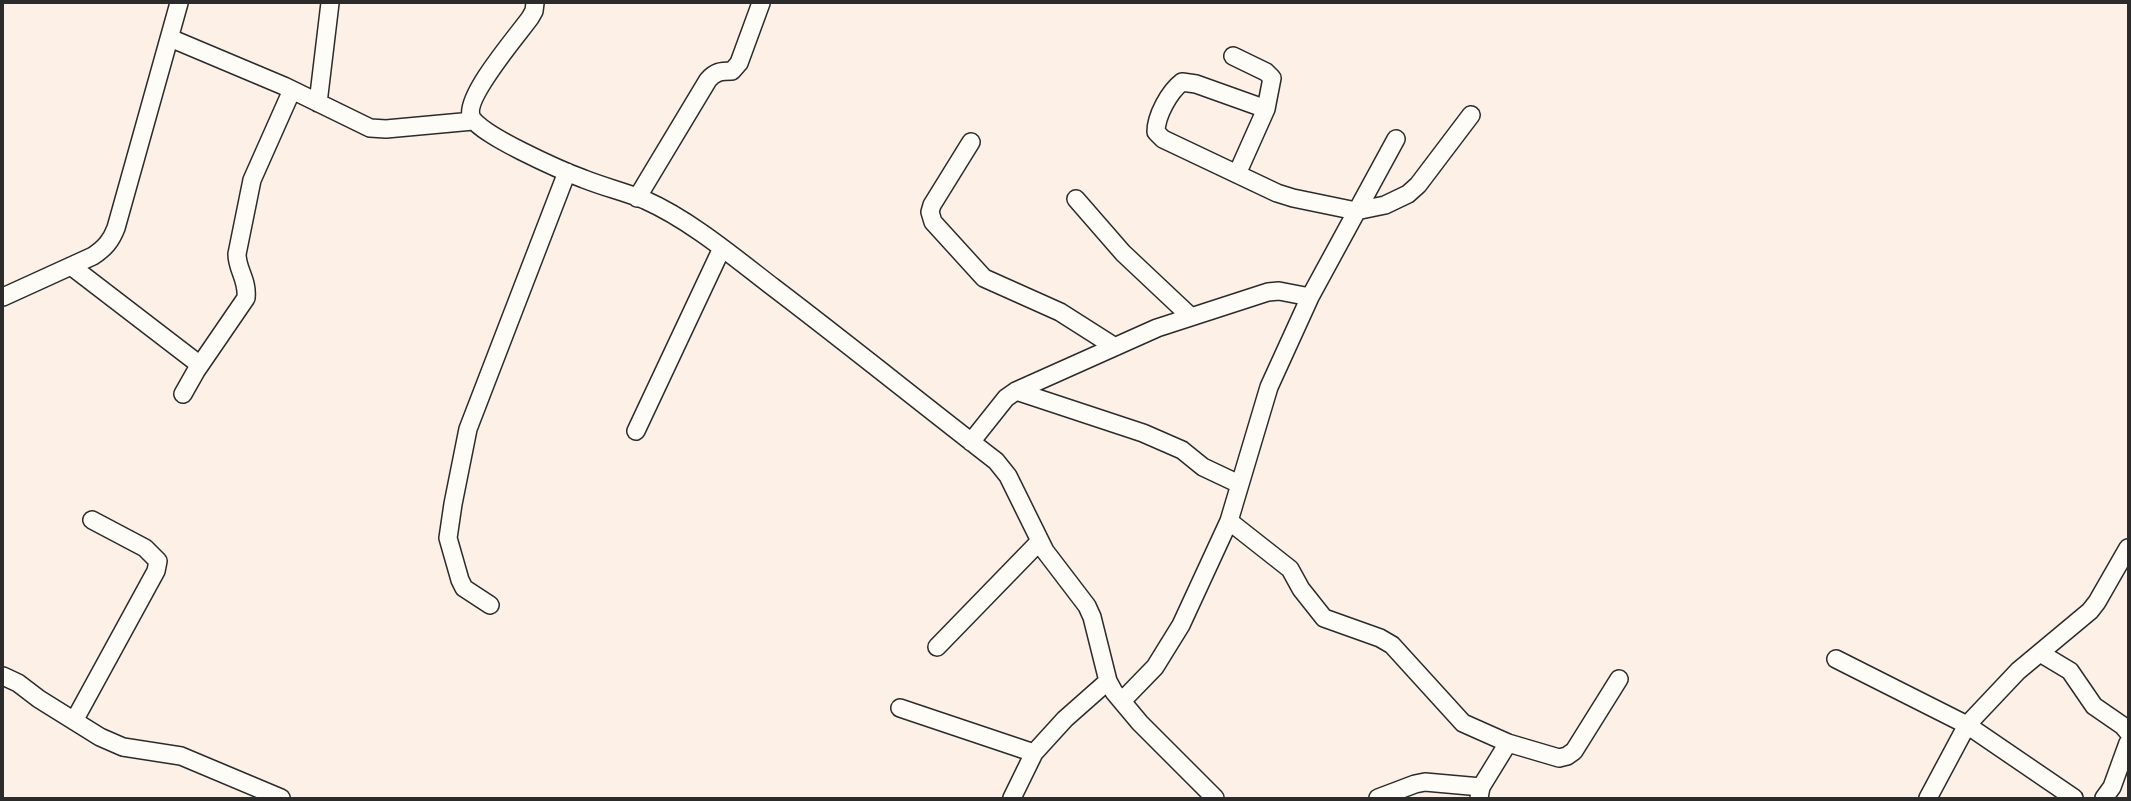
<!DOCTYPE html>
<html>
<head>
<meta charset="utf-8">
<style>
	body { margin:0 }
	#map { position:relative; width:2131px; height:801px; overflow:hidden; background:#fcf0e7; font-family:"Playpen Sans",sans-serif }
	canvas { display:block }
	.frame { position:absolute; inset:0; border:4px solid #2b2b2b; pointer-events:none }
</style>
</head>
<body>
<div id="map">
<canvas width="2131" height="801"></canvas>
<div class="frame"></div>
</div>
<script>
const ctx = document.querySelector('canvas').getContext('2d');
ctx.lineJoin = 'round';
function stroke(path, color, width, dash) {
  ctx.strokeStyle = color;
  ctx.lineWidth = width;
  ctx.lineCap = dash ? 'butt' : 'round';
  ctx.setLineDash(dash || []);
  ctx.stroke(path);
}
const minor = new Path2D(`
	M535 3 534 11 530 18C517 36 465 96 471 116 475 133 565 172 584 179 604 187 625 192 645 200 690 220 734 257 773 287 848 344 921 403 996 461L1008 476 1045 551 1087 606 1092 617 1108 681 1114 692 1140 723 1215 798
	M170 38 284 86 370 128 386 129 473 121
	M1233 56 1266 72 1272 78 1266 109 1237 174
	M318 103 330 3
	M1266 109 1196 84 1182 82C1169 92 1156 116 1156 132L1163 139 1277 193 1293 198 1356 211 1385 205 1408 194 1418 185 1471 115
	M971 142 932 205 930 212 933 222 984 278 1060 312 1115 347
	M637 198 708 80C715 72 720 71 732 71L739 63 761 3
	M1076 199 1123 253 1191 317
	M71 266 200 365
	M3 297 93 256C105 248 111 241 116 228L179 3
	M1016 391 1143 433 1182 450 1203 467 1239 484
	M183 394 196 371 246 298C248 280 237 270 237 254L252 180 292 90
	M636 431 722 248
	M971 442 1006 398 1016 391 1157 328 1268 292 1279 291 1310 297
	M1229 521 1290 569 1301 589 1324 618 1380 638 1392 645 1463 723 1508 743 1559 758 1567 756 1574 751 1619 679
	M490 605 464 588 460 580 448 538 453 504 468 429 567 172
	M937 647 1040 541
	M2040 653 2070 671 2094 706 2123 726 2128 732
	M1836 659 1967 725 2074 798
	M3 676 18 683 39 699 100 737 123 747 181 756 281 798
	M1122 701 1155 667 1181 625 1229 521 1269 387 1310 297 1396 139
	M900 708 1034 753
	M74 721 156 571 158 561 145 548 92 520
	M1012 798 1034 753 1065 719 1108 681
	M1378 798 1415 784 1425 782 1481 787
	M1479 798 1481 787 1508 743
	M1928 798 1967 725 2018 671 2090 611 2097 602 2128 548
	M2104 798 2112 787 2128 743`);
stroke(minor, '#2b2b2b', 20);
stroke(minor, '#fdfcf7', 17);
</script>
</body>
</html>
